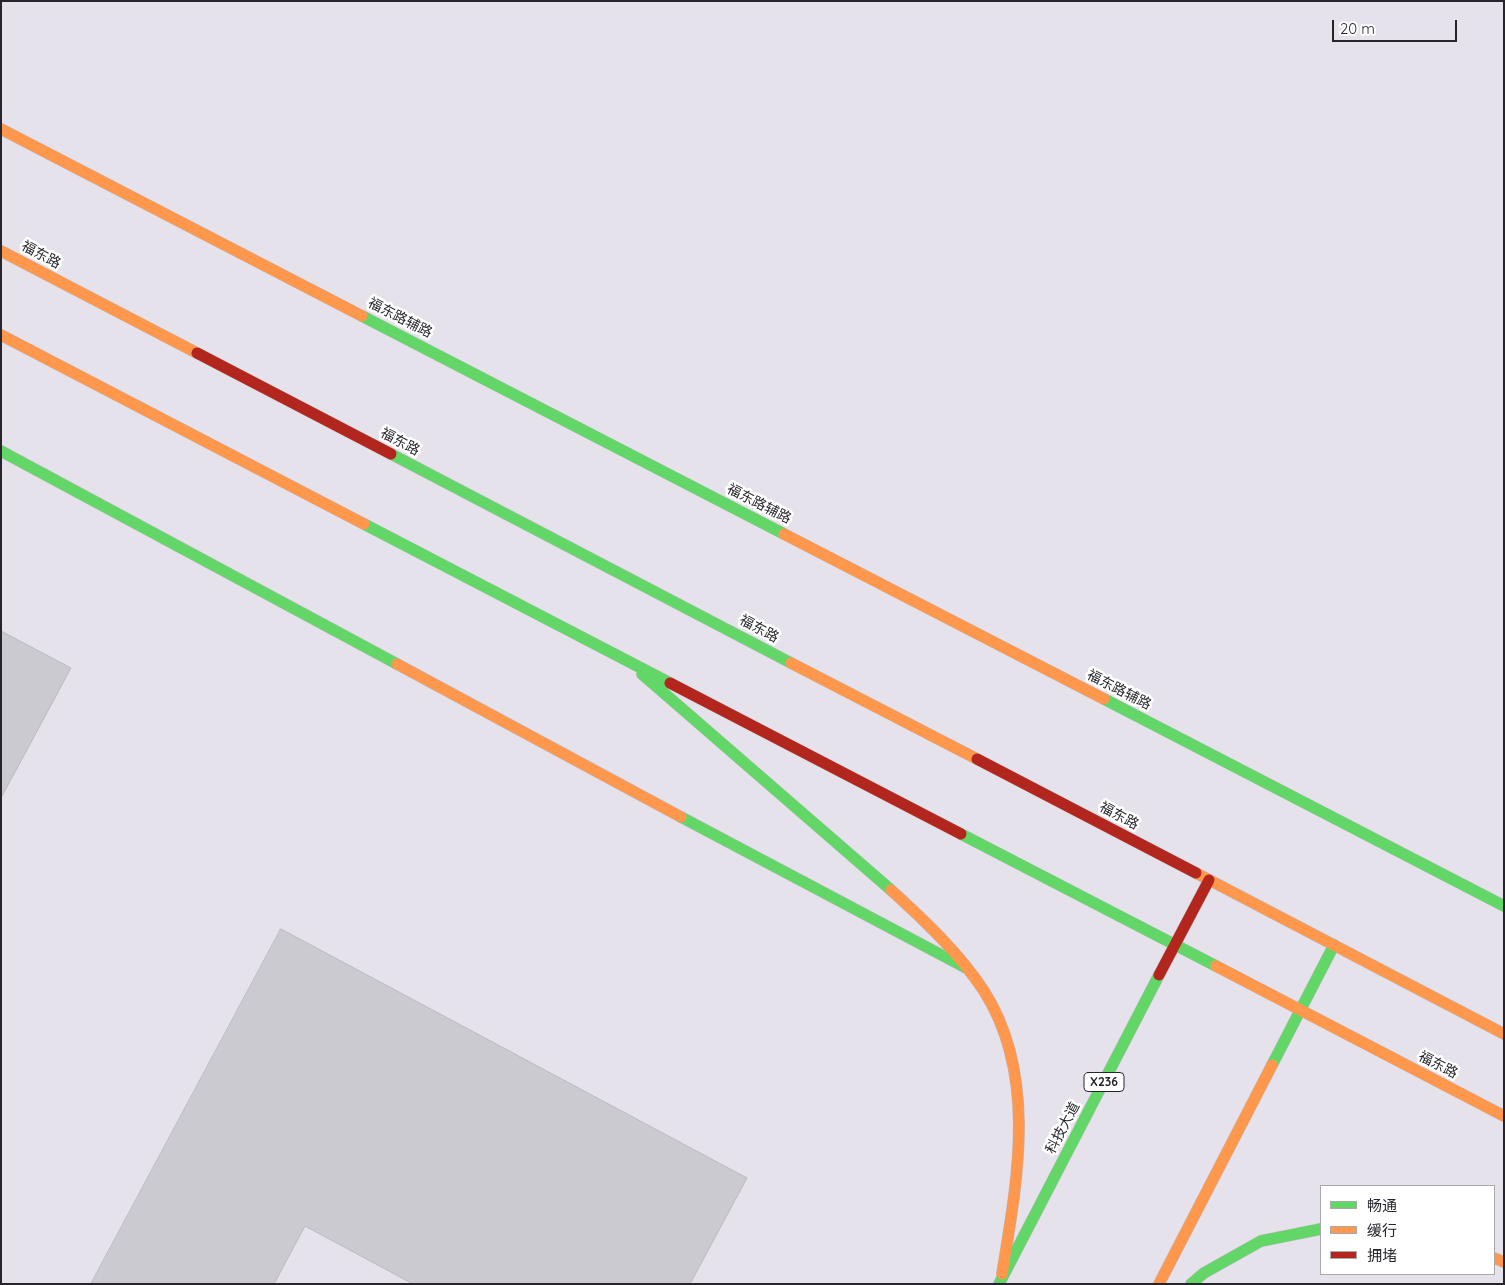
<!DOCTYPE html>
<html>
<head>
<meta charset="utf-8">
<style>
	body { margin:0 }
	#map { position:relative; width:1505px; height:1285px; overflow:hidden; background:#e5e2eb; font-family:Quicksand,"Noto Sans SC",sans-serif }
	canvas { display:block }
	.frame { position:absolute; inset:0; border:2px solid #27252b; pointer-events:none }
	.legend { position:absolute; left:1320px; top:1185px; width:175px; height:90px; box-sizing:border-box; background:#fff; border:1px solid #a9a8aa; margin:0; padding:6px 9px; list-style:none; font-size:15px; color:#27252b }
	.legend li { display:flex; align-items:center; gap:10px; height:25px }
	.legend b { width:25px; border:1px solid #a9a8aa }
	.scale { position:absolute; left:1332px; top:20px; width:125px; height:22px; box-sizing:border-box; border:2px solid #27252b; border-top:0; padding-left:6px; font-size:15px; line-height:18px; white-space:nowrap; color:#27252b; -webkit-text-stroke:4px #fff; paint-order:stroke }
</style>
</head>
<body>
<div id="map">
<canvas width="1505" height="1285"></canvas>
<div class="frame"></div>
<ul class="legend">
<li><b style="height:6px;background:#63d668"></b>畅通</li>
<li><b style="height:6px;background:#ff974d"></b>缓行</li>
<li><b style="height:6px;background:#b3261e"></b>拥堵</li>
</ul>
<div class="scale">20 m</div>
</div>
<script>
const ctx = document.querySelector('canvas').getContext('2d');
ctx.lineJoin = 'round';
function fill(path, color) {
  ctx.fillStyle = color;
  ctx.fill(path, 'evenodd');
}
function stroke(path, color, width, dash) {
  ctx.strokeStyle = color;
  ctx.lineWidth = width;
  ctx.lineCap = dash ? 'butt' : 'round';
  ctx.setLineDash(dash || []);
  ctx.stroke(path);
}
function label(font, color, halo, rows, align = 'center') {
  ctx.font = font + ' Quicksand,"Noto Sans SC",sans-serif';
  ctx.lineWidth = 5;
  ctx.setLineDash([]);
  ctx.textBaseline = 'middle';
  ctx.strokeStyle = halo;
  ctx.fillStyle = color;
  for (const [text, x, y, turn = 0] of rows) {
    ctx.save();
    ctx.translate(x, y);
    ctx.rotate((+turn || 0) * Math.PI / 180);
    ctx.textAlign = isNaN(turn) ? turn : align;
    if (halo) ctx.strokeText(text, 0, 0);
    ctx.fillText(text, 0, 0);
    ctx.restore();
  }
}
const building = new Path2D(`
	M1 631 71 668 1 798Z
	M281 929 747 1178 690 1284H413L305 1226 274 1284H91Z`);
const fast = new Path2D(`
	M362 316 784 534
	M1 451 397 664
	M391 454 791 663
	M364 524 670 683
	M642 674 891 890
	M1104 699 1504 906
	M681 817 968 969
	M961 834 1216 966
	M1272 1065 1334 945
	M999 1284 1159 975
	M1191 1284 1204 1273 1261 1241 1321 1229`);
const slow = new Path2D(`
	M1 129 362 316
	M1 251 197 353
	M1 335 364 524
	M784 534 1104 699
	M791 663 977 759
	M397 664 681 817
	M1196 873 1504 1034
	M891 890C925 921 959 953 984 991 1038 1076 1017 1182 1002 1274
	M1216 966 1504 1116
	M1494 1258 1504 1262
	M1159 1284 1272 1065`);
const jam = new Path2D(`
	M197 353 391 454
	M670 683 961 834
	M977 759 1196 873
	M1159 975 1209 880`);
const shields = [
	[1104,1082,40]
];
const shieldNames = [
	["X236",1104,1082]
];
const streetNames = [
	["福东路",41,255,28],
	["福东路辅路",400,318,27],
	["福东路",400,442,28],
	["福东路辅路",759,504,27],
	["福东路",759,629,28],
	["福东路辅路",1119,690,27],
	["福东路",1119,816,28],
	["福东路",1438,1065,27],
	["科技大道",1063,1128,-62]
];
fill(building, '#cccad1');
stroke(building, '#bbb8bf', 1);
stroke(fast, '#bdbac2', 12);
stroke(slow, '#bdbac2', 12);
stroke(jam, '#bdbac2', 12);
stroke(fast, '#63d668', 11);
stroke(slow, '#ff974d', 11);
stroke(jam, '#b3261e', 11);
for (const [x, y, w] of shields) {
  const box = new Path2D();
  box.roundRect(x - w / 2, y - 9.5, w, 19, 4);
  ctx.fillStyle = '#fff';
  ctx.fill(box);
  stroke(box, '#27252b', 1);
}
label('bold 12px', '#27252b', null, shieldNames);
label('14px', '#27252b', '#fff', streetNames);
</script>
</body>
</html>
